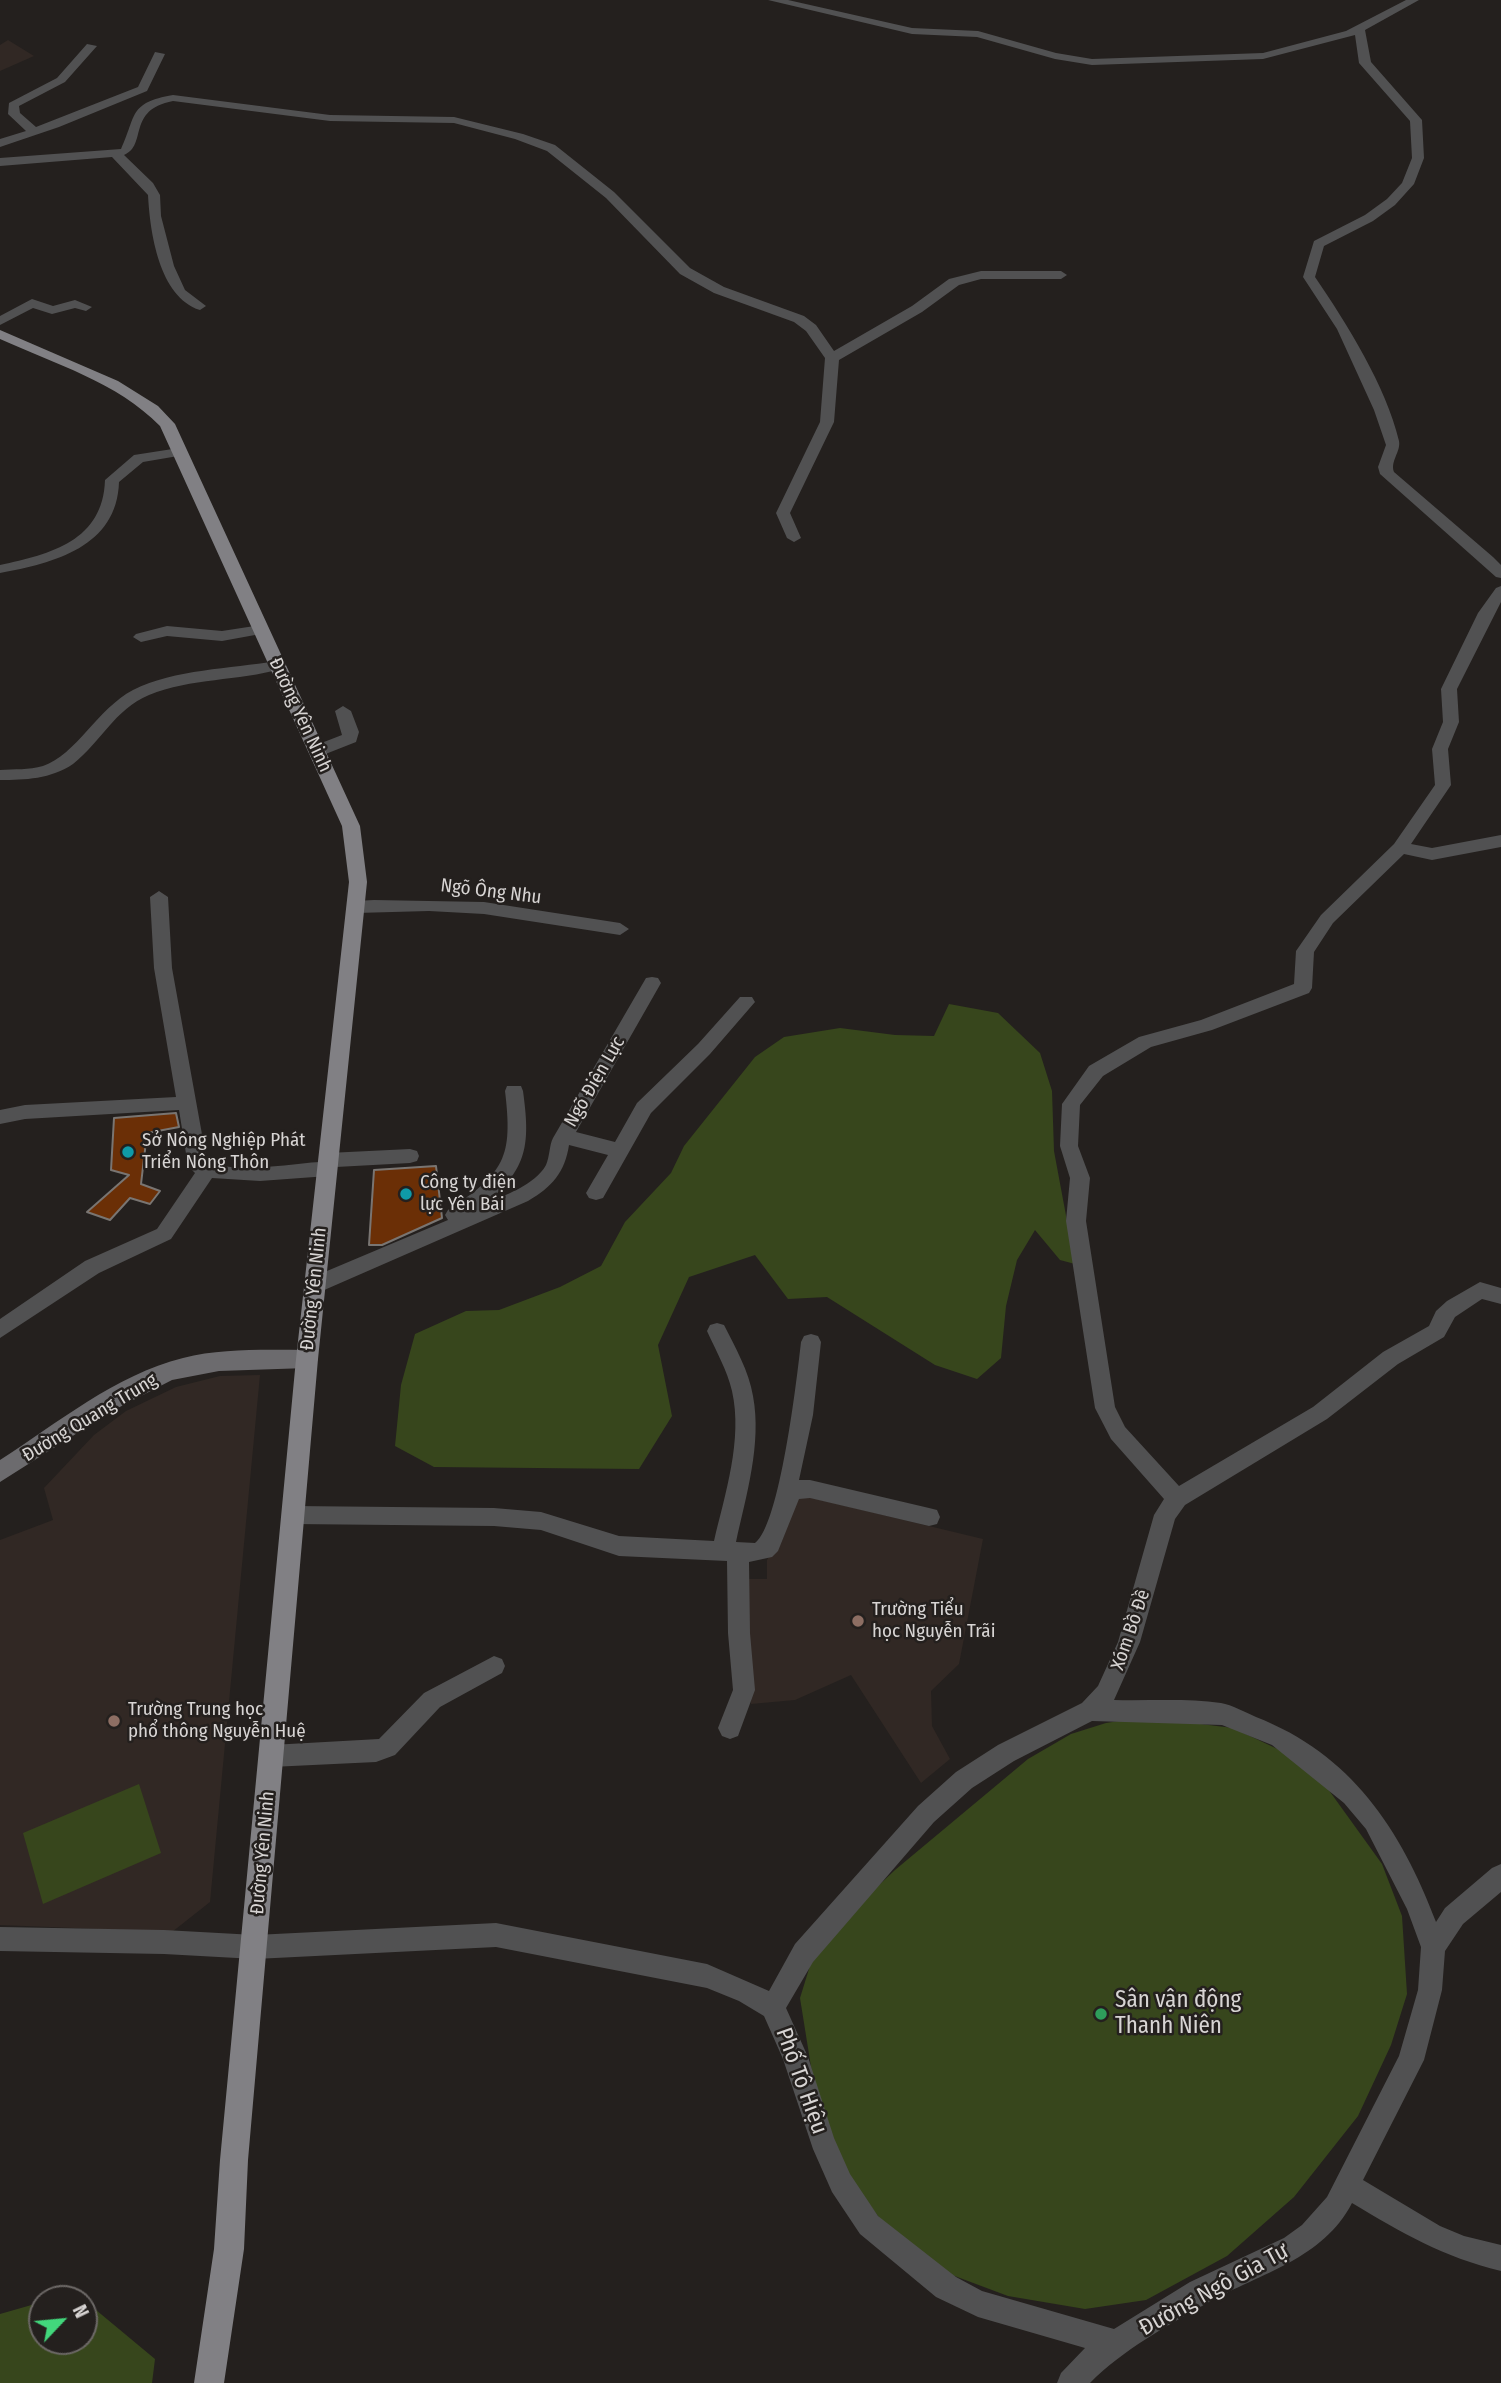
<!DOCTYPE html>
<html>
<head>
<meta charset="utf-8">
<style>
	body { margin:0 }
	#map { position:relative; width:1501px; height:2383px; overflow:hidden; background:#24201e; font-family:"Fira Sans Condensed",sans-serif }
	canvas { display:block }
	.north { position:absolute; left:28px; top:2285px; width:70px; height:70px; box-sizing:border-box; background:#24201e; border:2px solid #6c6866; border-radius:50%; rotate:64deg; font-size:19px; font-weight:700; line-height:28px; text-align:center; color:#d7d4d3 }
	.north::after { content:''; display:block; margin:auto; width:24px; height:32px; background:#42d77c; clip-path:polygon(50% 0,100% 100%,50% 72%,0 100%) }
</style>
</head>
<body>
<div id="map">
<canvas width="1501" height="2383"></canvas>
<div class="north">N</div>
</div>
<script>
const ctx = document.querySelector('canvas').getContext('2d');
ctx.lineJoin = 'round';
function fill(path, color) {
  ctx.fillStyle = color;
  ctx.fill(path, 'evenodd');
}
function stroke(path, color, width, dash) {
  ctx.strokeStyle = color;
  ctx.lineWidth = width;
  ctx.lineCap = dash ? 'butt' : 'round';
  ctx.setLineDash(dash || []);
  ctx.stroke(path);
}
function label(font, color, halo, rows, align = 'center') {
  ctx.font = font + ' "Fira Sans Condensed",sans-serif';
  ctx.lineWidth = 5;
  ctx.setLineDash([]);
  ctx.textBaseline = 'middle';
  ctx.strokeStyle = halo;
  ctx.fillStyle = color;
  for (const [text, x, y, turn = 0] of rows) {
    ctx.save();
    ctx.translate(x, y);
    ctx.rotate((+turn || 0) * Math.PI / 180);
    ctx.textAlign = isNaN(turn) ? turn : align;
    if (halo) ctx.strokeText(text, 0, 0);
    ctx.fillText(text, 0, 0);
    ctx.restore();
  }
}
const built = new Path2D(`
	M8 40 34 56 0 71V45Z
	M260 1375 210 1902 172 1932 0 1925V1540L53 1520 44 1488 94 1435 126 1411 176 1387 220 1376Z
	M800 1495 983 1539 959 1664 931 1691 932 1726 950 1759 921 1783 851 1675 795 1700 751 1704 746 1579H767V1560Z`);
const green = new Path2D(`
	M949 1004 998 1013 1040 1053 1052 1091 1054 1151 1075 1264 1060 1260 1035 1230 1017 1260 1006 1306 1001 1358 977 1379 935 1365 827 1297 788 1299 755 1255 689 1277 658 1345 672 1416 639 1469 434 1467 395 1446 401 1385 415 1334 466 1311 499 1310 560 1287 601 1266 625 1222 671 1173 684 1146 755 1057 784 1037 840 1028 895 1035 934 1036Z
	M1144 1717 1233 1728 1288 1754 1328 1789 1382 1864 1402 1916 1407 1994 1391 2045 1358 2116 1294 2197 1227 2256 1146 2300 1085 2309 1008 2296 944 2272 881 2220 852 2181 832 2136 812 2073 800 1998 813 1956 844 1918 895 1870 1028 1759 1071 1734 1106 1723Z
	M139 1784 161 1853 43 1904 23 1833Z
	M84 2300 155 2359 152 2383H0V2314L42 2302V2341H84Z`);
const building = new Path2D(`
	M176 1113 179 1127 147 1133 141 1184 160 1191 150 1204 130 1198 110 1220 87 1212 129 1175 111 1170 114 1118Z
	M436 1166 442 1218 382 1245H369L374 1170Z`);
const street = new Path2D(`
	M768 0H788L912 28 978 31 1056 53 1092 59 1263 53 1346 31 1406 0H1419L1365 30 1371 62 1422 120 1424 158 1414 184 1395 205 1373 221 1324 246 1315 277C1347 324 1386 386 1399 441 1401 452 1390 461 1394 472L1493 557 1501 565V578L1496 577 1380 474 1378 467 1386 445 1374 410 1337 329 1303 277 1314 241 1365 215 1387 199 1402 183 1412 158 1410 121 1359 63 1355 35 1263 59 1092 65 1055 59 977 37 912 34Z
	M87 44 97 46 65 82 19 106 20 113 36 127 138 87 155 52 165 54 147 91 59 127 0 147V139L26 131 8 114 9 103 57 78Z
	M173 95 330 115 454 117 523 134 555 145 614 192 690 268 724 287 804 316 816 325 834 351 912 306 949 279 981 271H1061L1067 275 1061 279H981L959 285 922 312 839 360 834 422 790 513 801 538 794 542 787 538 776 513 820 422 825 358 806 331 794 322 714 293 680 274 606 198 547 151 515 139 454 123 330 121 173 101C126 110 148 145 124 155L153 183 160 195 161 216 174 266 185 290 206 306 200 310C159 297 150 232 148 195L112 157 0 166V158L121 149C137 115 128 103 173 95Z
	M32 299 53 306 75 300 92 307 86 311 75 308 52 314 33 308 0 325V316Z
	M179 448 186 452 184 455 143 462 119 482C117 547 54 563 0 573V565C51 554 103 541 105 480L134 455Z
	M1501 586V602L1457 689 1459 722 1448 749 1451 785 1411 844 1432 848 1501 835V847L1432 860 1404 854 1333 923 1314 952 1312 988 1309 993 1212 1030 1151 1047 1103 1076 1080 1105 1078 1146 1090 1178 1086 1221 1115 1407 1125 1427 1179 1486 1313 1407 1383 1352 1429 1326 1436 1311 1447 1301 1480 1282 1501 1288V1304L1482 1299 1455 1317 1444 1337 1398 1364 1327 1419 1185 1505 1175 1519 1140 1642 1114 1700C1149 1701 1187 1698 1221 1703 1232 1705 1245 1712 1256 1717 1351 1754 1401 1829 1436 1922L1445 1908 1492 1868 1501 1864V1892L1463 1924 1445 1951 1442 1990 1424 2060 1363 2180 1440 2226 1464 2236 1501 2245V2271C1443 2257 1402 2233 1352 2203 1323 2259 1261 2273 1209 2302 1170 2324 1121 2351 1090 2383H1057L1061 2373 1085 2348 978 2317 936 2297 860 2234 832 2192 813 2149 783 2059 764 2016 739 2001 707 1988 496 1947 255 1959 164 1954 0 1951V1927L164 1930 255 1935 496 1923 707 1964 769 1991 795 1944 918 1806 956 1772 998 1745 1082 1703 1098 1686 1118 1642 1154 1515 1164 1499 1111 1439 1095 1408 1066 1221 1070 1178 1060 1146 1062 1104 1089 1066 1139 1037 1201 1020 1294 984 1296 951 1321 915 1394 844 1435 785 1432 749 1443 722 1441 689 1478 613 1496 588ZM1092 1721 1222 1725 1272 1745 1344 1803 1366 1829 1407 1909 1421 1947 1418 1990 1399 2056 1327 2197 1302 2225 1284 2238 1190 2282 1114 2329 982 2291 956 2277 878 2216 850 2174 834 2138 808 2057 786 2008 813 1962 934 1822 972 1788 1014 1761Z
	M261 625 266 627 269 630 266 633 222 641 167 636 141 642 133 637 136 634 167 626 222 631Z
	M276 661 281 663 284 666 281 669C238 681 191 678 149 695 114 710 101 742 73 764 51 779 25 780 0 780V770C14 769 29 770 43 766 76 755 97 709 133 690 175 669 230 669 276 661Z
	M343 706 351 711 359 732 356 742 323 755H311L309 751 311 747 342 735 335 711Z
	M159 891 168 897 172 968 207 1162C240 1174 285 1164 320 1162L321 1155 328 1153 410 1149 417 1151 419 1156 417 1161 410 1163 336 1167 335 1174 328 1176 260 1181 212 1178 171 1239 99 1273 0 1338V1319L85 1261 157 1229 195 1173 188 1166 179 1110 25 1119 0 1124V1110L25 1105 176 1097 154 968 150 897Z
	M374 900 484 902 620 923 629 929 620 935 484 914 429 911 356 913 347 907 356 901Z
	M652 977 658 978 661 983 576 1132 615 1142 637 1103 698 1044 740 997H752L755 1002 710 1054 651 1113 603 1198 596 1200 589 1198 586 1193 608 1155 569 1145C565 1172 552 1187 528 1201L322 1291 315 1293 308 1291 305 1285 308 1279 448 1220 445 1215 448 1210C505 1173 513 1157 505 1091L507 1086H521L523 1091C530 1143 529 1168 485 1204 505 1195 535 1185 546 1165 550 1156 549 1146 553 1138L646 978Z
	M717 1323 724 1325C735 1347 749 1371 753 1396 762 1444 746 1496 736 1542L755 1543C780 1525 797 1378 801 1342L804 1336 811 1334 818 1336 821 1342 813 1415 799 1480H810L929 1508 937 1510 940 1517 937 1524 929 1526 810 1498 799 1499 778 1551 772 1557 749 1562 750 1633 755 1690 738 1736 730 1739 722 1736 718 1728 733 1690 728 1633 727 1561 619 1556 541 1530 494 1526 293 1524 285 1522 282 1515 285 1508 293 1506 494 1508 541 1512 619 1536 714 1541C725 1494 743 1440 732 1391 727 1370 716 1351 707 1331L710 1325Z
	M494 1656 502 1659 505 1666 502 1673 440 1707 395 1755 376 1762 271 1767 263 1764 259 1756 263 1748 271 1745 379 1739 424 1693Z`);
const secondary = new Path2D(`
	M307 1350 315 1352 318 1359 315 1366 307 1368 219 1371 172 1380 112 1411 0 1482V1460C58 1423 115 1375 183 1358 223 1348 266 1350 307 1350Z`);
const primary = new Path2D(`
	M0 330 118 381 158 406 175 424 360 826 367 882 318 1359 248 2160 244 2249 224 2383H194L214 2249 220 2160 296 1359 349 882 342 826 160 426C117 382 55 364 0 339Z`);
const markers = [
	[128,1152,7,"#0f9aa8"],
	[406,1194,7,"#0f9aa8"],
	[858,1621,7,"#8d6e63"],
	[114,1721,7,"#8d6e63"],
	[1101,2014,7,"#2e9e5b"]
];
const streetNames = [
	["Đường Yên Ninh",300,715,65],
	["Ngõ Ông Nhu",491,892,7],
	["Ngõ Điện Lực",595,1082,-60],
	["Đường Yên Ninh",314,1289,-84],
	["Đường Quang Trung",90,1418,-31],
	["Xóm Bồ Đề",1131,1630,-71],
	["Đường Yên Ninh",263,1853,-85]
];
const poiNames = [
	["Sở Nông Nghiệp Phát",142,1141],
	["Triển Nông Thôn",142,1163],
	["Công ty điện",420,1183],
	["lực Yên Bái",420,1205],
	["Trường Tiểu",872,1610],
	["học Nguyễn Trãi",872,1632],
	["Trường Trung học",128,1710],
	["phổ thông Nguyễn Huệ",128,1732]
];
const nearPoinames = [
	["Sân vận động",1115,2001],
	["Thanh Niên",1115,2027]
];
const nearStreetnames = [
	["Phố Tô Hiệu",801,2081,70],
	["Đường Ngô Gia Tự",1214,2290,-29]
];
fill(built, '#312824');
fill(green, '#37461c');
fill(building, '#6b2f06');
stroke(building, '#797572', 2);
fill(street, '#515152');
fill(secondary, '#6c6b6e');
fill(primary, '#818084');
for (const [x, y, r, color] of markers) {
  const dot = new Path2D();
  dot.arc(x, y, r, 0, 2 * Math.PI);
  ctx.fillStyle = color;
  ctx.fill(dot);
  stroke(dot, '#24201e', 2.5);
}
label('19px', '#d7d4d3', '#24201e', streetNames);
label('19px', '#d7d4d3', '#24201e', poiNames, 'left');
label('23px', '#d7d4d3', '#24201e', nearPoinames, 'left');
label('23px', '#d7d4d3', '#24201e', nearStreetnames);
</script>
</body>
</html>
